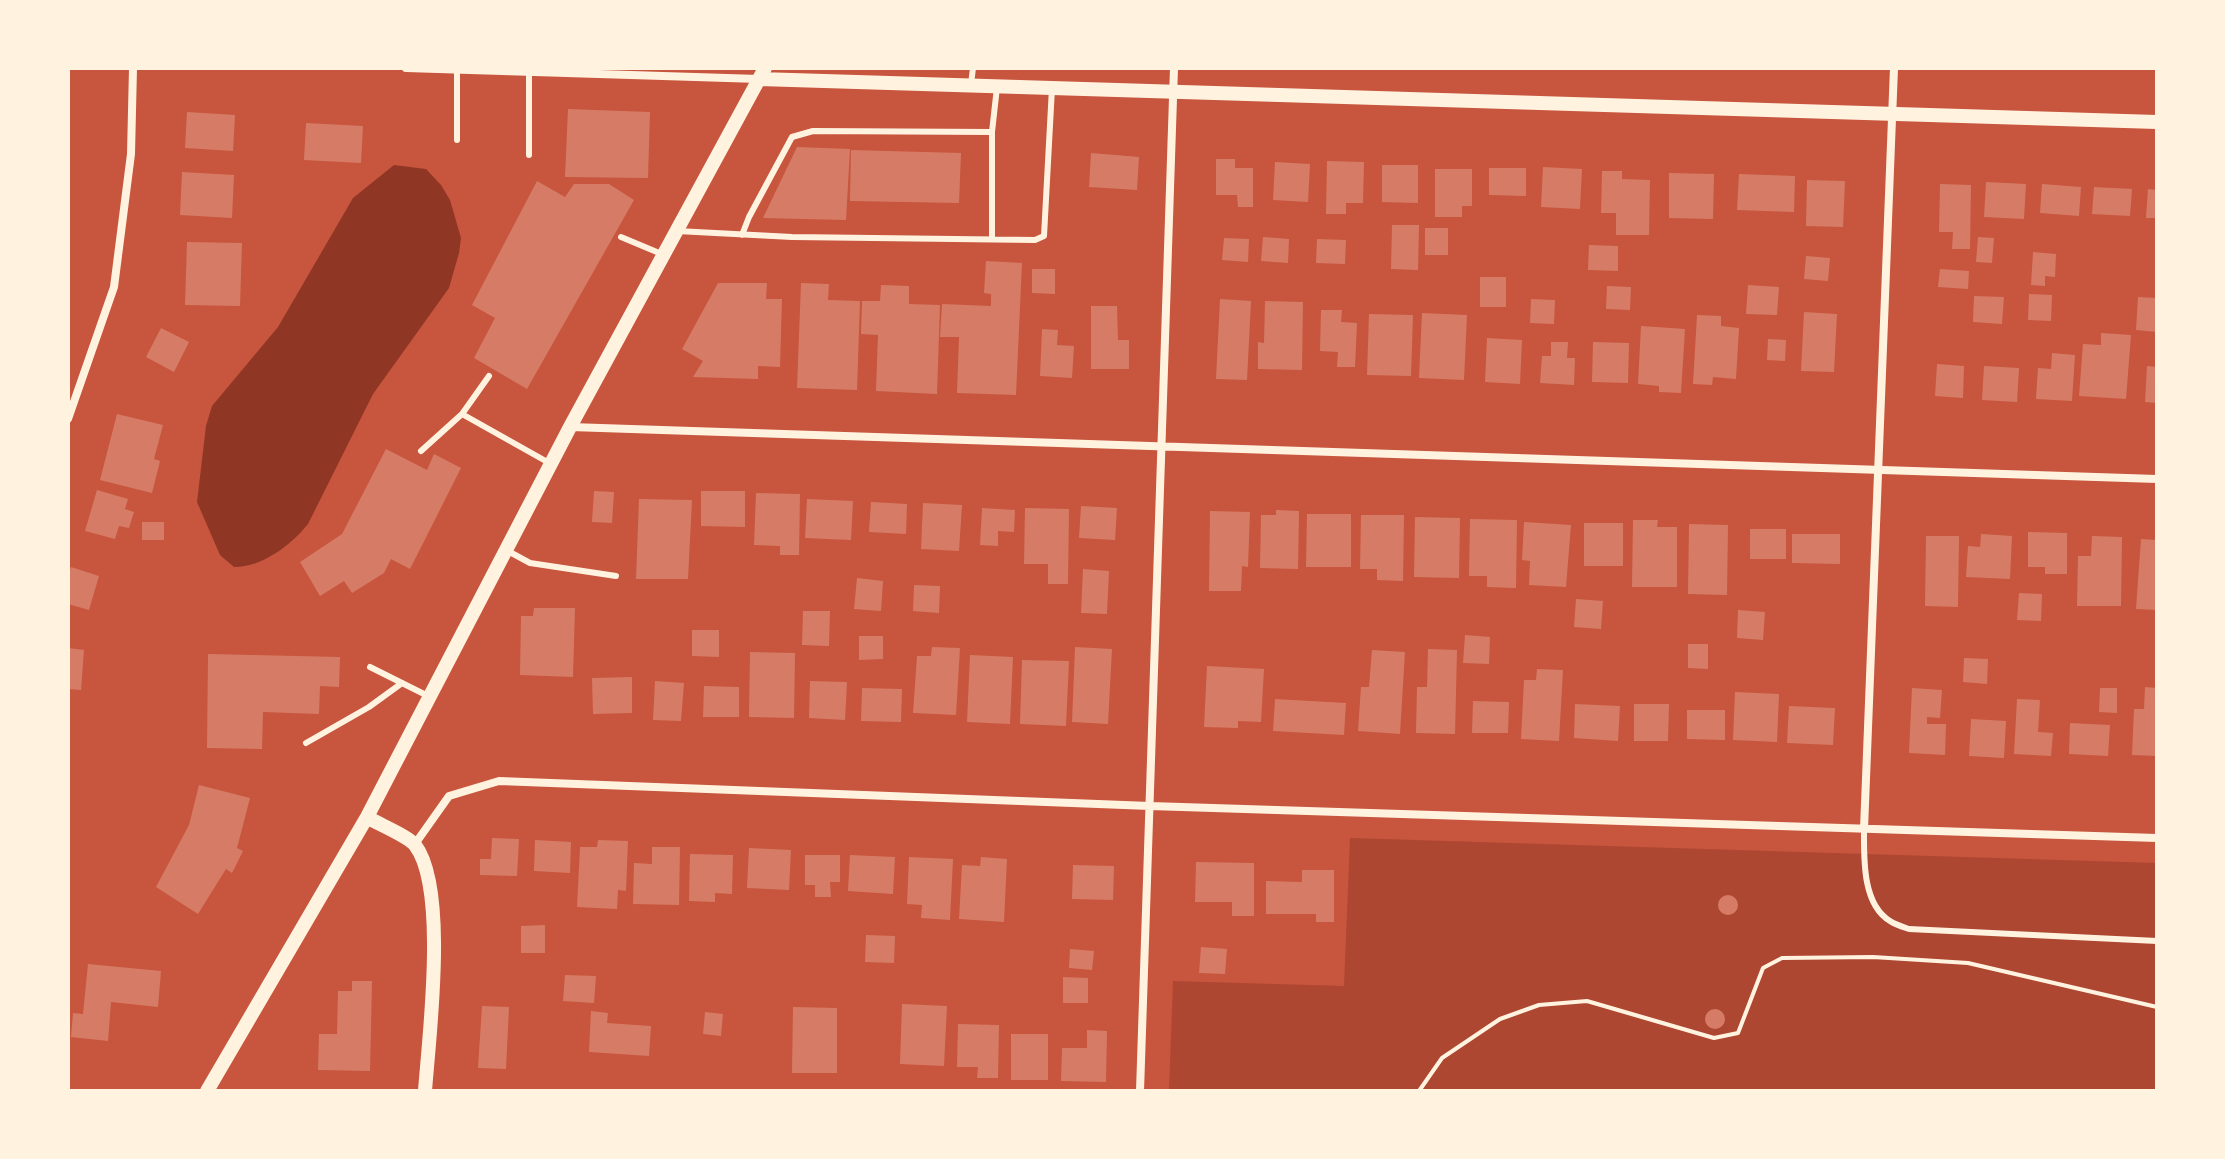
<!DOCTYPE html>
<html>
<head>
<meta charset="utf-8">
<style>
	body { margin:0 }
	#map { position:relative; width:2225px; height:1159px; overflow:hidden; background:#c8553d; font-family:"DejaVu Sans",sans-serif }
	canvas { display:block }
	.frame { position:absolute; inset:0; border:70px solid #fff3e0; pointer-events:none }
</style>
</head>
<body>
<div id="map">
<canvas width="2225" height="1159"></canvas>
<div class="frame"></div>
</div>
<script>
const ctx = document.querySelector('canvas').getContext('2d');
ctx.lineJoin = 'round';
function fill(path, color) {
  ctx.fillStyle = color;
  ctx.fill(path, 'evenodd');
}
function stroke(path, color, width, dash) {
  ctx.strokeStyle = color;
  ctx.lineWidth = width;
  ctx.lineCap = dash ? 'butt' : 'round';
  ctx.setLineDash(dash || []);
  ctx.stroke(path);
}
const green = new Path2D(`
	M1350 838 2157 863V1091H1169L1173 981 1344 986Z`);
const water = new Path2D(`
	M394 165 426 169 441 185 450 200 461 238 459 253 449 288 373 394 308 524C290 546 262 567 234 567L220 555 197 502 206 426 212 406 278 327 353 198Z`);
const building = new Path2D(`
	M568 109 650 112 648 178 565 177Z
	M187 112 235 115 233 151 185 148Z
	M306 123 363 126 361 163 304 160Z
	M797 147 850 149 846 220 763 218Z
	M851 150 961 153 959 203 850 201Z
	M1091 153 1139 157 1137 190 1089 187Z
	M1216 159H1235V168H1253V207H1238L1237 195H1216Z
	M1327 161 1364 162 1363 203H1346V214H1326Z
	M1275 162 1310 164 1308 202 1273 200Z
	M1382 165H1418V203L1382 202Z
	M1543 167 1582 169 1580 209 1541 207Z
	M1489 168H1526V196L1489 195Z
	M1435 169H1472V206H1462V217H1435Z
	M1602 171H1622V179L1650 180 1649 235H1616V213H1601Z
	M182 172 234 175 232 218 180 215Z
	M1669 173 1714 174 1713 219 1669 218Z
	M1739 174 1795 176 1794 212 1737 210Z
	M1807 180 1845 181 1843 227 1806 226Z
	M537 181 565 197 574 184H609L634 200 527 389 474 358 495 318 472 305Z
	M1986 182 2026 184 2024 219 1984 217Z
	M1940 184 1971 185 1970 249H1952L1953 232H1939Z
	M2042 184 2081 187 2079 216 2040 213Z
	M2094 187 2132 189 2130 216 2092 214Z
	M2148 189 2157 190V218H2146Z
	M1392 225H1419L1418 270 1391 269Z
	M1425 228H1448V255H1425Z
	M1263 237 1289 239 1288 263 1261 261Z
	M1978 237 1994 238 1992 263 1976 262Z
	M1224 238 1249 239 1248 262 1222 260Z
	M1317 239 1346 240 1345 264 1316 263Z
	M187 242 242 243 240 306 185 305Z
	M1589 245 1618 246V271L1588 270Z
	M2033 252 2056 254 2055 277 2045 276V286L2031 285Z
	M1806 256 1830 258 1828 281 1804 279Z
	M986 261 1022 263 1016 395 957 393 959 337H940L942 304 991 306V294L984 293Z
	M1032 269H1055V294L1032 293Z
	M1940 269 1969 271 1968 289 1938 287Z
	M1480 277H1506V307H1480Z
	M718 283H767L766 299H782L780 367 758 366V379L693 377 703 361 682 349Z
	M801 283 829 284 828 300 860 301 857 390 797 388Z
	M881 285 909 286V304L940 305 937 394 876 391 878 335 861 334 862 301H880Z
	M1748 285 1779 287 1777 315 1746 314Z
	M1607 286 1631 287 1630 310 1606 309Z
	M2029 294 2052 295 2051 321 2028 320Z
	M1974 296 2004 297 2002 324 1973 322Z
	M2138 297 2157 298V332L2136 330Z
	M1220 299 1251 301 1247 380 1216 379Z
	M1531 299 1555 300 1554 324 1530 323Z
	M1265 301 1303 302 1302 370 1258 369V342L1264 343Z
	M1091 306H1117L1118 340H1129V369H1091Z
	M1321 310H1342L1341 322 1357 323 1355 367H1337L1338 352 1320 351Z
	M1804 312 1837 314 1834 372 1801 371Z
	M1422 313 1467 315 1464 380 1419 378Z
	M1369 314 1413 315 1411 376 1367 375Z
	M1697 315 1721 316V326L1739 328 1736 379 1713 377 1712 385 1693 384Z
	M1641 326 1685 329 1681 393 1659 392V386L1638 384Z
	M161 328 189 342 174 372 146 357Z
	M1042 329 1058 330 1057 345 1074 346 1072 378 1040 376Z
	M2101 333 2131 335 2126 399 2079 396 2083 344 2101 345Z
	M1487 338 1522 340 1520 384 1485 382Z
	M1768 339 1786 340 1785 361 1767 360Z
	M1551 342H1568L1567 358H1575L1574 385 1540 383 1542 356H1551Z
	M1593 342 1629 343 1628 383 1592 382Z
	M2052 353 2075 355 2072 401 2036 399 2038 368 2051 369Z
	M1937 364 1964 366 1963 398 1935 396Z
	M1984 366 2019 368 2017 402 1982 400Z
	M2147 366 2157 367V403L2145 402Z
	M117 414 163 425 154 459 160 461 152 493 100 480Z
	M386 449 427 470 434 454 461 468 410 569 391 559 384 573 352 593 344 581 320 596 300 562 342 534Z
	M97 490 128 499 125 509 134 512 129 528 119 526 115 539 85 531Z
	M594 491 614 492 612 523 592 522Z
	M701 491H745V527L701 526Z
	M756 493 800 494 799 555H780V546L754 545Z
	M639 499 692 500 688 579H636Z
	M807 499 853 501 851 540 805 538Z
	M871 502 907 504 906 534 869 532Z
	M923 503 962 505 959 551 921 549Z
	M1081 506 1117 508 1115 540 1079 538Z
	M982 508 1015 510 1014 532 998 531V546L980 545Z
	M1025 508 1069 509 1068 584H1048V564H1024Z
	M1276 510 1299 511 1298 569 1260 568 1261 515H1276Z
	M1210 511 1250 512 1248 567 1242 566 1241 591H1209Z
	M1307 514H1351V567H1306Z
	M1361 515H1404L1403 581 1377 580V569H1360Z
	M1415 517 1460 518 1459 578 1414 577Z
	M1470 519 1517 520 1516 588 1487 587V576H1469Z
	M1633 520H1658L1657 527H1677V587H1632Z
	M142 522H164V540H142Z
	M1524 522 1571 525 1566 587 1529 585 1530 561 1522 560Z
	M1584 523H1623V566H1584Z
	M1689 524 1728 525 1727 595 1688 594Z
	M1750 529H1786V559H1750Z
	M2028 532 2067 533V574H2045V567H2028Z
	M1792 534H1840V564L1792 563Z
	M1981 534 2012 536 2010 579 1966 577 1968 546 1980 547Z
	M1926 536H1959L1958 607 1925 606Z
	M2092 536 2122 537 2121 606H2077L2078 556H2091Z
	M2141 539 2157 540V610L2136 609Z
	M71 567 99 576 89 610 68 604V577Z
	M1083 569 1109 571 1107 614 1081 613Z
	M857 578 883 581 881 611 854 609Z
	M914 585 940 586 939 613 913 611Z
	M2019 593 2042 594 2041 621 2017 620Z
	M1576 599 1603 601 1601 629 1574 627Z
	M534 608H575L573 677 520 675 521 616H533Z
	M1738 610 1765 612 1763 640 1737 638Z
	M803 611H830L829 646 802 645Z
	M692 630H719V657L692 656Z
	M1465 635 1490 637 1489 664 1463 663Z
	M859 636H883V659L859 660Z
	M1688 644H1708V669L1688 668Z
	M932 647 960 648 956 715 913 713 917 656H931Z
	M1075 647 1112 649 1108 724 1072 722Z
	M68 648 84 650 81 690 68 689Z
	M1428 649 1457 650 1455 734 1416 733 1417 687H1427Z
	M1372 650 1405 652 1400 734 1358 731 1361 687H1369Z
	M750 652 795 653 794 718 749 717Z
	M208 654 340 657 339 687 320 686 319 714 263 712 262 749 207 748Z
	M970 655 1013 657 1010 724 967 722Z
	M1964 658 1988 659 1987 684 1963 682Z
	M1022 660 1069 661 1066 726 1020 724Z
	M1207 666 1264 669 1261 722 1238 721V728L1204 727Z
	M1537 669 1563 670 1559 741 1521 739 1524 680H1536Z
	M632 677V713L593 714 592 678Z
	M655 681 684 683 681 721 653 720Z
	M810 681 847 682 845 720 809 718Z
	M704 686 739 687V717H703Z
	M2145 687 2157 688V756L2132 755 2134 709H2144Z
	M862 688 902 689 901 722 861 721Z
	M1912 688 1942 690 1940 718 1927 717V724H1946L1945 755 1909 753Z
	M2100 688H2117V713L2099 712Z
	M1735 692 1779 694 1777 742 1733 740Z
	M1275 699 1346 703 1344 735 1273 731Z
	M2017 699 2040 700 2038 732 2053 733 2051 756 2014 754Z
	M1473 701 1509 702 1508 733H1472Z
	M1575 704 1620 706 1618 741 1574 738Z
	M1634 704H1669L1668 741H1634Z
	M1789 706 1835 708 1833 745 1787 743Z
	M1687 710H1725V740L1687 739Z
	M1971 719 2006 721 2004 758 1969 756Z
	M2070 723 2110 725 2108 756 2069 754Z
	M199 785 250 798 237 848 243 851 232 873 226 869 198 914 156 887 189 825Z
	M492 838 519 839 517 876 480 875V859H491Z
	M535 840 571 842 570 873 534 871Z
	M598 840 628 841 626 891 618 890 617 909 577 907 580 847H597Z
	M652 847H680L679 905 633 904 634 863 652 864Z
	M749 848 791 850 789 890 747 888Z
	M690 854 733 855 732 894 715 893V902L689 901Z
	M805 855H840V882H830L831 897H815V885H805Z
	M850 855 895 857 893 894 848 891Z
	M909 857 953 859 950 920 921 918 922 905 907 904Z
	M981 857 1007 859 1004 922 959 919 962 865 980 866Z
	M1196 862 1254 863V916H1232V902H1195Z
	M1073 865 1114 866 1113 900 1072 899Z
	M1302 870H1334V922H1316V914H1266V881L1302 882Z
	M1718 905a10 10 0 1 1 20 0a10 10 0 1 1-20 0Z
	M545 925V953H521V926Z
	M866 935 895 936 894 963 865 962Z
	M1201 947 1227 949 1225 974 1199 973Z
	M1070 949 1094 951 1092 970 1069 968Z
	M88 964 161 971 158 1007 111 1002 108 1041 71 1037 73 1013 83 1014Z
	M565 975 596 976 594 1003 563 1001Z
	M1063 977 1088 978V1003H1063Z
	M352 981H372L370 1071 318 1070 319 1034H337L338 991H352Z
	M902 1004 947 1006 944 1066 900 1064Z
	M482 1006 509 1007 506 1069 478 1068Z
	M793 1007 837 1008V1073H792Z
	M1705 1019a10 10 0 1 1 20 0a10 10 0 1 1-20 0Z
	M591 1011 608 1013 607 1023 651 1026 649 1056 589 1052Z
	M705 1012 723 1014 721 1036 703 1034Z
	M958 1024 999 1025 998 1078H977L978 1067H957Z
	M1087 1030 1107 1031 1106 1082 1061 1081 1062 1048H1087Z
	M1011 1034H1048V1080H1011Z`);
const path = new Path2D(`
	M1419 1091 1442 1058 1500 1019 1539 1005 1587 1001 1714 1038 1738 1033 1763 968 1782 958 1873 957 1968 963 2157 1007`);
const service = new Path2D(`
	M457 71V140
	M529 73V155
	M971 84 973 68
	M677 231 792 237 1035 240 1044 236 1052 88
	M742 235 749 217 792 137 813 131 992 132
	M621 237 664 255
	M992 239V132L997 87
	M462 414 551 464
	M421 451 462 414 489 376
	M506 550 530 563 616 576
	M370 667 430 697
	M306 743 369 707 402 683
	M1864 829C1864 858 1862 904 1890 921 1896 925 1903 927 1909 929L2157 941`);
const minor = new Path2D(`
	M406 68 759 79
	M68 419 114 287 131 154 133 68
	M570 427 2157 479
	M1864 829 1894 68
	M415 844 449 796 499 781 1150 806 2157 838
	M1140 1091 1174 68`);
const tertiary = new Path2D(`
	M759 79 2157 122
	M367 817C378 824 408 836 415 845 448 888 429 1036 425 1091
	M207 1091 367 817 570 427 765 68`);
fill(green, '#ae4732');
fill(water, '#8f3625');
fill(building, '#d67c66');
stroke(path, '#fff3e0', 4);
stroke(service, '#fff3e0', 6);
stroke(minor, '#fff3e0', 8);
stroke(tertiary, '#fff3e0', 14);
</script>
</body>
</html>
